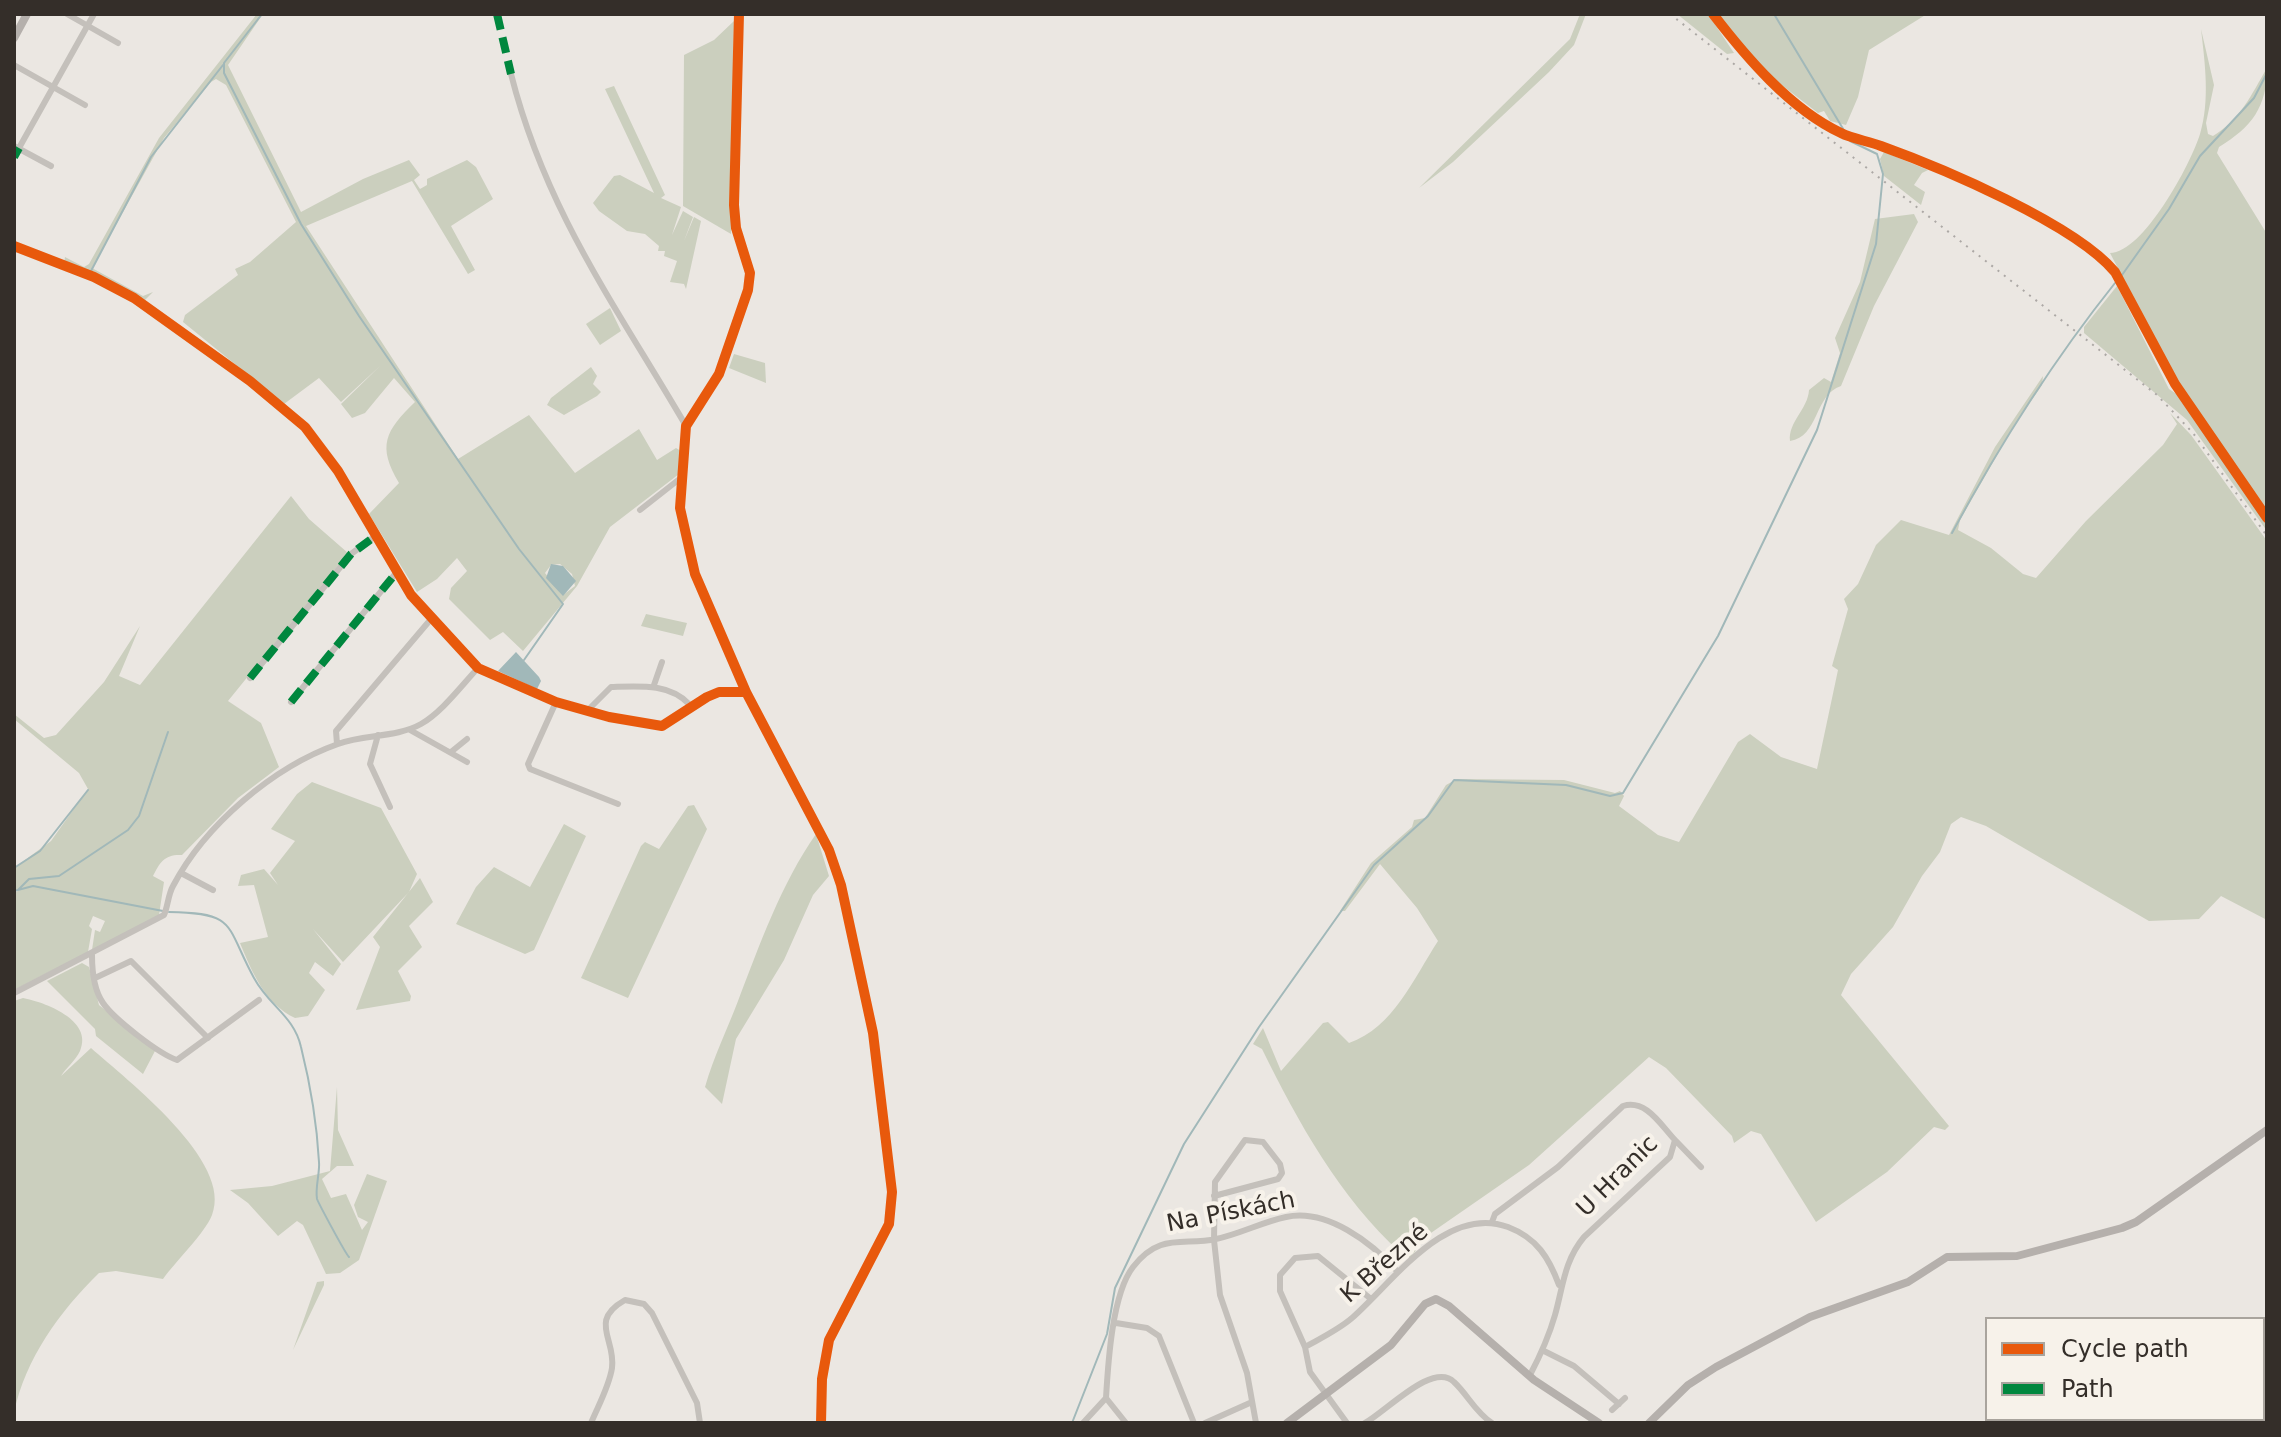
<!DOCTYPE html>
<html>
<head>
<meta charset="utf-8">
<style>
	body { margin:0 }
	#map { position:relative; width:2281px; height:1437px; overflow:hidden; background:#ebe7e2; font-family:"DejaVu Sans",sans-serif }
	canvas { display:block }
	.frame { position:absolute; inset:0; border:16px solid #342e29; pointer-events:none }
	.legend { position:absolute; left:1985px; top:1317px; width:280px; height:104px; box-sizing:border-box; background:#f7f2ea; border:2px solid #a9a49d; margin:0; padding:10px 14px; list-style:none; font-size:24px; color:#342e29 }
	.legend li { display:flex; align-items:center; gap:16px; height:40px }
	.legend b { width:40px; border:2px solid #a9a49d }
</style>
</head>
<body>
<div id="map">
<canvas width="2281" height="1437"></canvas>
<div class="frame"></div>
<ul class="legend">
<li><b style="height:10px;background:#e8590c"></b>Cycle path</li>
<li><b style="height:10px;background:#00873e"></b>Path</li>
</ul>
</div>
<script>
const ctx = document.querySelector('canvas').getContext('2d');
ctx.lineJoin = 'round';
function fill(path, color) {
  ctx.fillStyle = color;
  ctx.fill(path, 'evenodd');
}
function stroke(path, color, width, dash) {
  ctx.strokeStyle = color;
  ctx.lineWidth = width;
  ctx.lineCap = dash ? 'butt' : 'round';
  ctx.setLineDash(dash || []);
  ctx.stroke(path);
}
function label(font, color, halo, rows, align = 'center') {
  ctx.font = font + ' "DejaVu Sans",sans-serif';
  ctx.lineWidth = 8;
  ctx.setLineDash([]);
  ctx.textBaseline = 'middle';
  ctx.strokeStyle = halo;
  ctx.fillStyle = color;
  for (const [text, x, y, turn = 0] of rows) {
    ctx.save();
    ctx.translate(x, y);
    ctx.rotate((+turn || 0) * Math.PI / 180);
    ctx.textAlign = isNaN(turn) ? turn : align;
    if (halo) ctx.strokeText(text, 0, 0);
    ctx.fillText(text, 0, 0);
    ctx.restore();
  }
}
const green = new Path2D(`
	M257 14H263L228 65 301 212 363 179 409 160 420 175 414 180 420 189 427 185V179L467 160 476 167 493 199 451 226 475 270 468 274 412 181 306 226 458 459 529 415 575 473 639 429 657 460 676 448 681 451 679 474 610 527 577 586 523 651 503 632 490 640 449 599 451 588 467 571 457 558 437 579 417 592 369 514 399 483C377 446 385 431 415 402L394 378 365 413 352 418 341 404 380 366 341 402 319 378 284 404 183 322 185 315 238 275 235 269 250 262 296 222 226 85 216 79 211 82 164 138 92 268 143 296 153 292 145 300 113 282 64 263 65 257 84 267 89 264 159 138ZM560 564 572 574 575 586 563 595 545 573 551 565Z
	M1580 14H1586L1574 45 1549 72 1453 162 1419 188 1570 39Z
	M1677 14H1708L1734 53 1727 54Z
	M1717 14H1927L1869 50 1858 97 1846 125 1830 121 1824 111 1818 113 1757 66Z
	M734 21 731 234 683 206 684 55 714 40Z
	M2201 29 2214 85 2206 123 2208 134 2213 136C2241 119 2251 95 2267 68 2267 107 2252 127 2219 147L2217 153 2267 234V513L2178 383 2110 253C2143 253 2191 164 2200 134 2210 100 2205 64 2201 29Z
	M614 86 665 195 661 198 681 207 672 235 683 211 693 217 684 241 694 217 701 221 686 289 684 284 670 282 677 261 664 256 665 251H658L659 246 645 234 627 231 599 211 593 203 614 176 620 175 654 193 605 89Z
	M1884 152 1928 170 1922 173 1914 185 1925 192 1921 205 1884 176 1880 159Z
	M1914 214 1918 222 1874 306 1841 386C1814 395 1819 437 1790 441 1788 422 1808 409 1809 390L1824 378 1831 382 1840 353 1835 338 1860 282 1875 219Z
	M2117 286 2169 389 2178 395 2267 524V531L2187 420 2084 333V327Z
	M610 308 621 331 600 345 586 324Z
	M734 354 765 363 766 383 729 368Z
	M591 367 597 376 593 384 601 392 597 396 564 415 547 405 551 398Z
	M2043 376 2042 385 2012 429 1960 520 1958 530 1991 548 2023 574 2036 578 2086 521 2163 445 2177 424 2170 413 2191 435 2267 541V920L2221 896 2199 919 2149 921 1986 826 1961 817 1951 824 1940 852 1922 876 1893 927 1851 974 1841 995 1949 1126 1945 1130 1934 1127 1887 1172 1816 1222 1761 1134 1751 1131 1734 1143 1732 1136 1666 1068 1649 1057 1529 1165 1428 1235 1410 1258 1401 1253C1340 1198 1298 1122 1262 1049L1253 1044 1263 1028 1281 1071 1323 1023 1328 1022 1349 1043C1393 1028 1414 978 1438 941L1417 908 1380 864 1345 911H1340L1371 863 1412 827 1414 820 1425 818 1446 785 1457 779 1564 780 1615 793 1620 791 1624 796 1619 806 1658 835 1679 842 1738 742 1750 734 1781 757 1817 769 1838 670 1832 666 1848 609 1844 599 1858 584 1876 545 1901 520 1949 535 1995 447Z
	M291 496 309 519 348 553 228 701 261 723 279 767 238 798 182 855C165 854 160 862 153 876L164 882 159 915 92 950 95 930 100 932 105 921 93 916 89 926 92 929 88 952 14 990V893L18 891H14V868L51 841 88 789 79 773 14 719V714L44 738 56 735 104 682 140 626 119 676 140 685Z
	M646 614 687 623 683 636 641 626Z
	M312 782 381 808 417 874 409 892 343 962 313 929 341 964 333 976 315 962 309 973 325 990 308 1016 295 1018C265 1004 252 972 240 943L268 937 254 885 238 886 241 875 264 869 278 885 270 873 295 841 271 829 297 794Z
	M694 805 707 829 628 998 581 978 641 846 645 842 659 849 688 806Z
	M564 824 586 836 534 950 525 954 456 924 476 887 494 867 530 887Z
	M816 834 829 876 813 895 784 960 736 1039 722 1104 705 1087C714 1056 727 1030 738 1001 760 944 781 884 816 834Z
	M420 878 433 902 409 926 422 947 398 971 411 996 410 1001 356 1010 380 947 373 937Z
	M82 963 89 967 99 1005 155 1051 143 1074 96 1036 95 1029 47 981Z
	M23 998C44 1002 94 1020 80 1051 76 1060 66 1068 61 1076L91 1048C127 1080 234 1162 212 1215 205 1233 176 1261 163 1279L116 1271 99 1273C60 1311 25 1359 14 1413V1001Z
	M337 1087 338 1130 354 1166H337L322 1179 331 1198 346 1194 362 1230 368 1222 358 1217 354 1205 367 1174 387 1181 359 1260 340 1273 326 1274 303 1225 297 1221 278 1236 248 1203 230 1190 272 1186 330 1171Z
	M324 1281V1285L293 1350 317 1282Z`);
const water = new Path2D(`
	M551 564 563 566 576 581 563 596 546 578Z
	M516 652 539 677 541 681 537 689 498 671Z`);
const stream = new Path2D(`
	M262 14 224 63V73L301 224 359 316 519 549 563 604 524 660
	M1774 14 1845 132
	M91 271 151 157 223 65
	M2122 275 2169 209 2200 156 2254 98 2267 73
	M1952 533C2000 444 2052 362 2115 283
	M14 868 40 851 88 790
	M18 890 29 879 59 876 128 830 139 816 168 732
	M14 891 33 886 163 911
	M169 912C238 913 225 925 254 978 269 1006 294 1016 301 1047 310 1083 317 1125 319 1162 320 1173 315 1187 317 1199 319 1204 345 1253 349 1257
	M1072 1423 1107 1334 1115 1288 1184 1144 1259 1027 1374 865 1428 816 1454 780 1566 785 1610 796 1623 793 1718 636 1817 430 1876 244 1883 174 1877 154 1850 141`);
const street = new Path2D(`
	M67 14 118 43
	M14 65 85 105
	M511 74C546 212 616 306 686 426
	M14 146 51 166
	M19 148 94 14
	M640 510 682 477
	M250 678 351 554 374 537
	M654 685 662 662
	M291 702 396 573
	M556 702 528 764 530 769 618 804
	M587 711 611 687C639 686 670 683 690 705
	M410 730 467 762
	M378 735 370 764 390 807
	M337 744 336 731 431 619
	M451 752 467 739
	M181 873 213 890
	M92 955C92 970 94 990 103 1003 114 1019 159 1054 177 1060L259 1000
	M95 978 131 961 208 1038
	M14 993 164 915C168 906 168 895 173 886 205 825 273 767 338 744 364 734 396 738 421 724 442 712 461 686 478 668
	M1676 1141 1701 1167
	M1214 1196 1278 1179 1282 1173 1280 1164 1263 1142 1245 1140 1215 1182 1214 1240 1220 1295 1247 1373 1256 1423
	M1492 1222 1495 1214 1558 1167 1623 1106C1646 1099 1660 1124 1675 1140L1670 1157 1584 1237C1564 1261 1563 1287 1555 1315 1549 1336 1540 1356 1530 1375
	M1116 1323 1147 1328 1159 1336 1194 1423
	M1305 1347C1321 1338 1338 1330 1352 1318 1393 1282 1446 1204 1508 1227 1537 1238 1549 1258 1559 1285
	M1542 1350 1574 1366 1619 1404
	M1612 1410 1625 1398
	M591 1423C598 1406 609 1387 612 1368 616 1339 588 1321 625 1300L644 1304 652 1313 697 1403 700 1423
	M1083 1423 1106 1398
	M1126 1423 1106 1398C1108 1364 1112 1294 1133 1267 1160 1232 1183 1246 1216 1239 1240 1234 1262 1222 1286 1217 1327 1208 1372 1243 1397 1271
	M1205 1423 1252 1402
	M1347 1423 1310 1372 1305 1347 1280 1291V1275L1295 1258 1318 1256 1371 1299
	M1365 1423C1387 1411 1433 1361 1454 1382 1468 1395 1475 1412 1492 1423`);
const secondary = new Path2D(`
	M739 14 734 205 736 228 750 273 748 290 719 374 686 426 680 508 695 574 746 692 829 850 841 885 873 1033 892 1192 889 1224 829 1340 822 1379 821 1423
	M1713 14C1746 57 1790 109 1841 133 1853 139 1868 141 1881 146 1942 168 2075 224 2115 272L2175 384 2267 518
	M14 38 27 14
	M14 246 94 277 134 298 250 381 305 427 338 471 411 595 478 668 556 702 609 717 662 726 707 697 719 692H746
	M1287 1423 1391 1345 1425 1304 1436 1299 1449 1306 1534 1380 1599 1423
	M1649 1423 1688 1385 1716 1367 1810 1317 1908 1282 1947 1257 2017 1256 2122 1228 2136 1222 2267 1130`);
const rail = new Path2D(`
	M1670 14 2157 395 2193 433 2267 536`);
const quiet = new Path2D(`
	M497 14 511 74
	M14 157 19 148
	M250 678 351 554 374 537
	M291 702 396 573`);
const cycleway = new Path2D(`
	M739 14 734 205 736 228 750 273 748 290 719 374 686 426 680 508 695 574 746 692 829 850 841 885 873 1033 892 1192 889 1224 829 1340 822 1379 821 1423
	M1713 14C1746 57 1790 109 1841 133 1853 139 1868 141 1881 146 1942 168 2075 224 2115 272L2175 384 2267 518
	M14 246 94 277 134 298 250 381 305 427 338 471 411 595 478 668 556 702 609 717 662 726 707 697 719 692H746`);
const streetNames = [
	["U Hranic",1618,1177,-45],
	["Na Pískách",1231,1213,-11],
	["K Březné",1385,1264,-41]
];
fill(green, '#cbcfbe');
fill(water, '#a1b8b9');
stroke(stream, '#a1b8b9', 2);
stroke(street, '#c4c0bb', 6);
stroke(secondary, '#b5b0ac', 8);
stroke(rail, '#aca8a5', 2, [2, 6]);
stroke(quiet, '#00873e', 8, [16, 8]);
stroke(cycleway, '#e8590c', 10);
label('24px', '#342e29', '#f7f2ea', streetNames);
</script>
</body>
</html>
